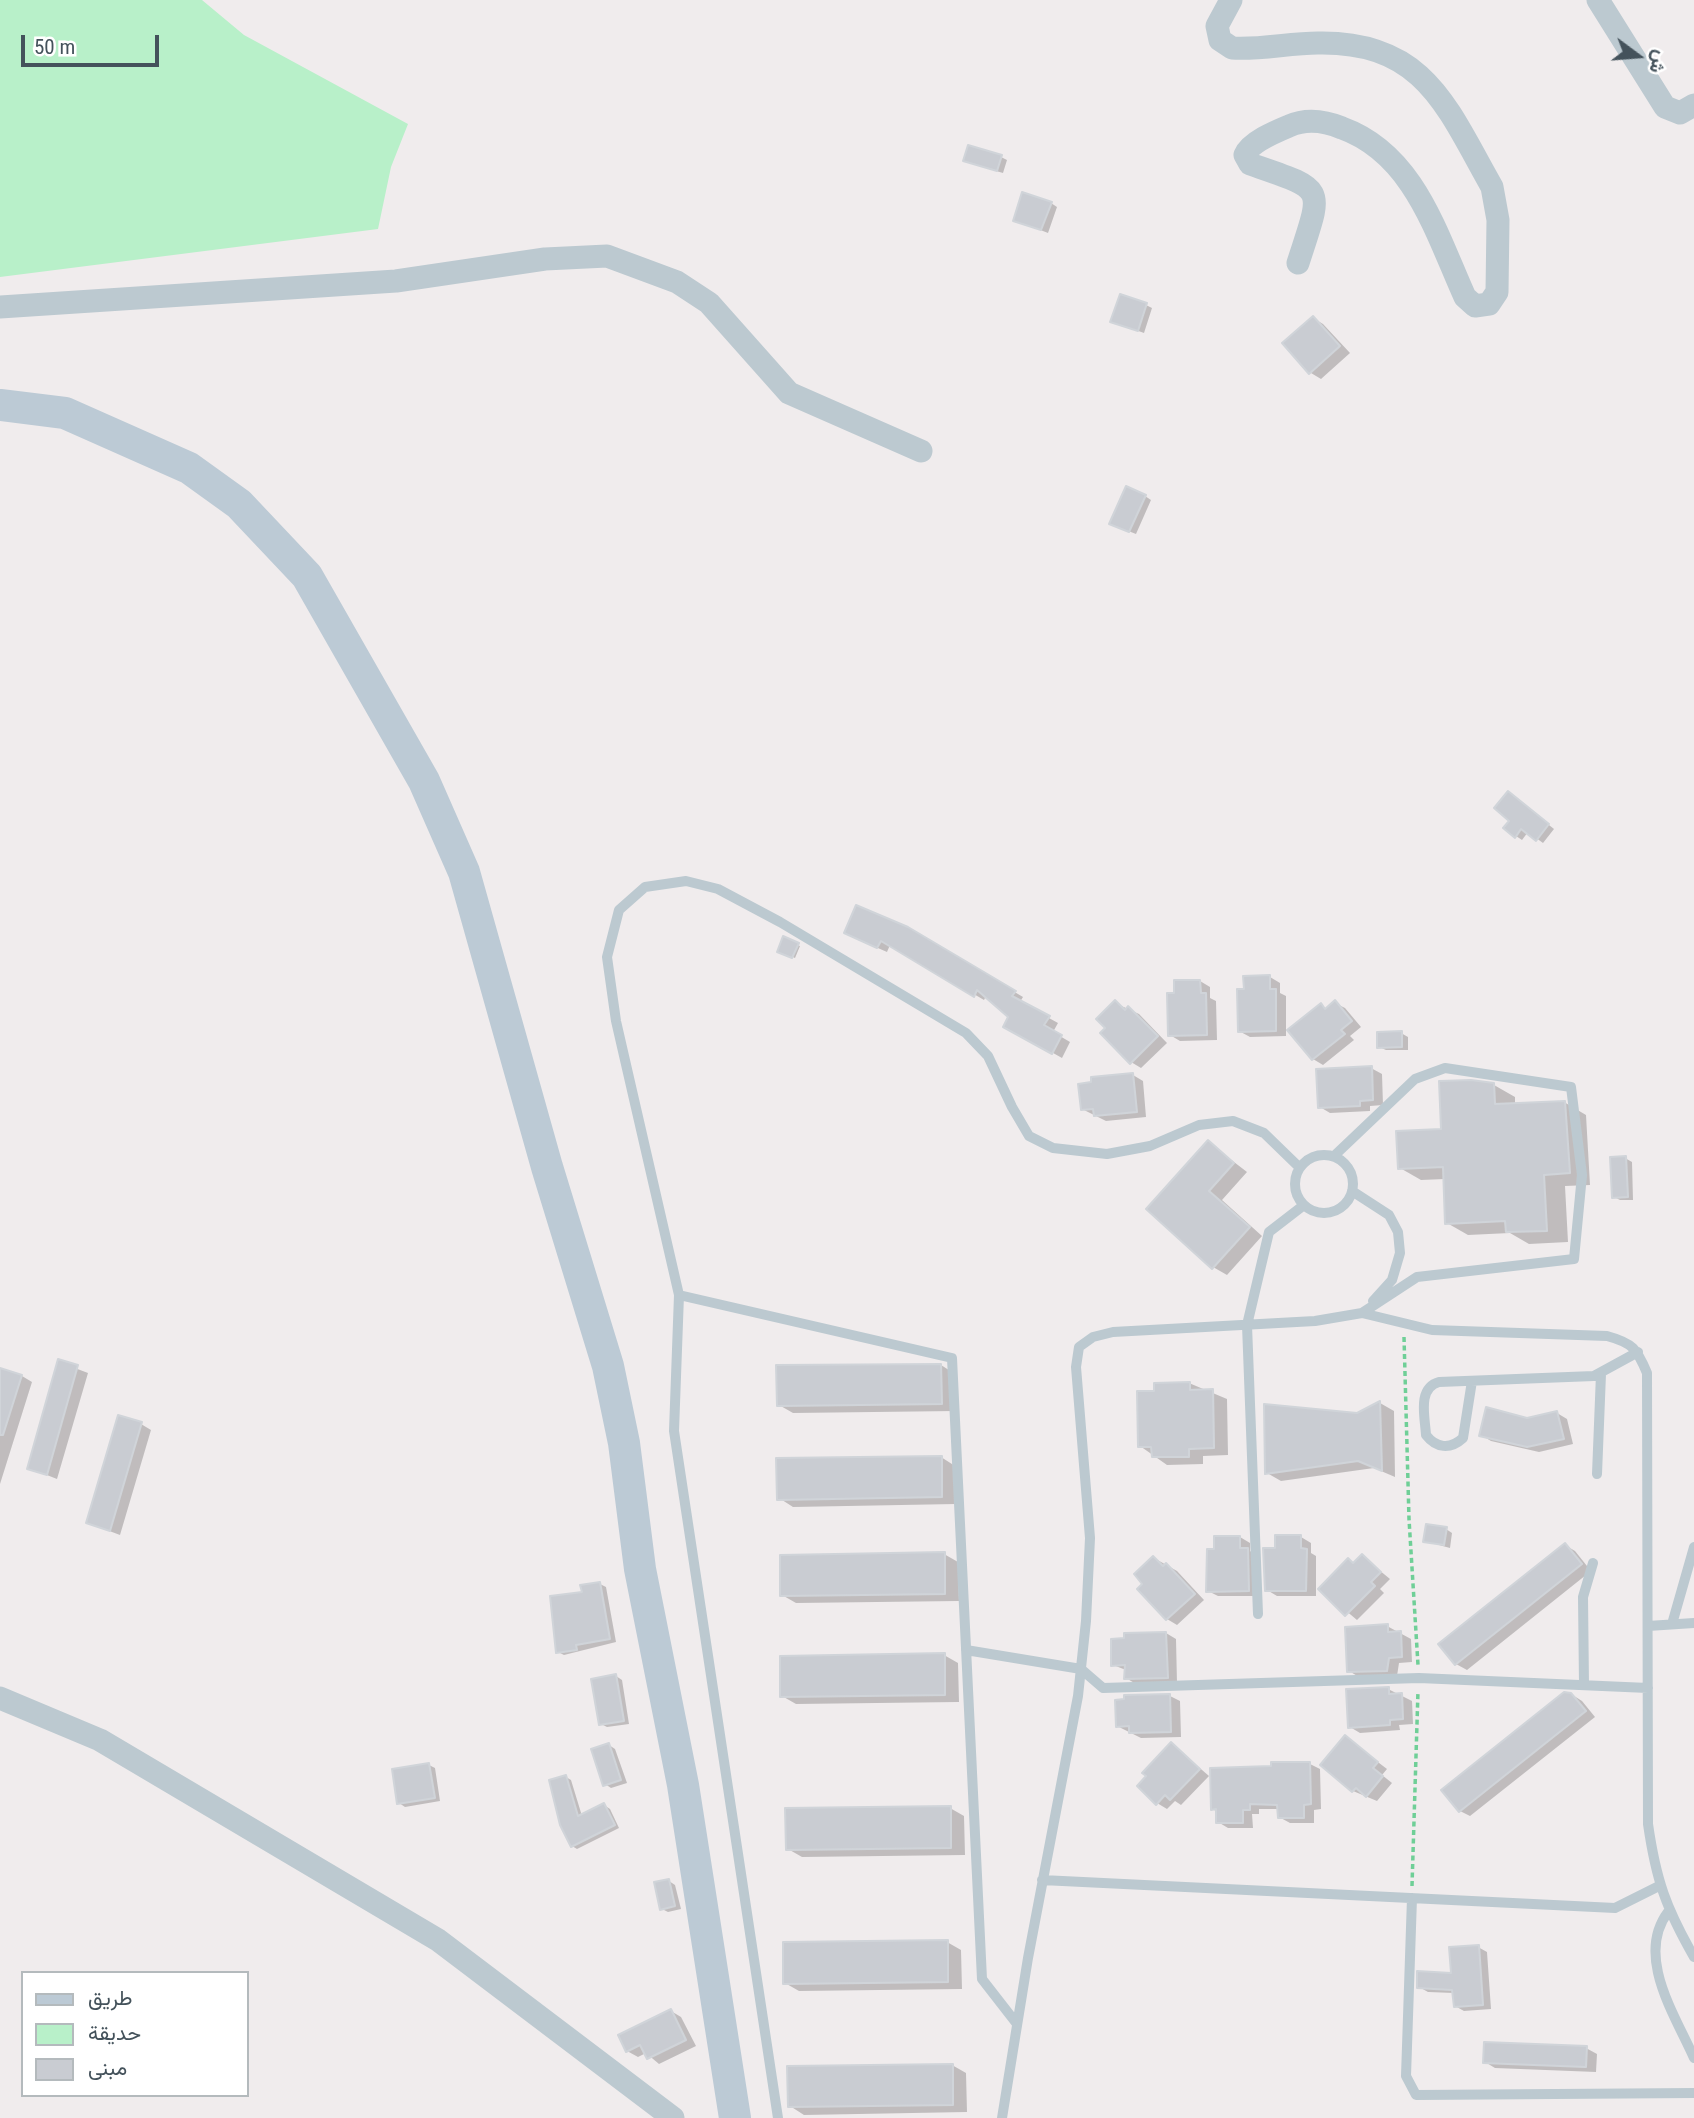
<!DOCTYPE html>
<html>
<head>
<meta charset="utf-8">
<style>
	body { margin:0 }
	#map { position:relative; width:1694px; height:2118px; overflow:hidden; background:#f0eced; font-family:"Roboto Condensed",Vazirmatn,sans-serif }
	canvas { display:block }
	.legend { position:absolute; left:21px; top:1971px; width:228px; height:126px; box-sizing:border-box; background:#fff; border:2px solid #b4babd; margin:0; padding:9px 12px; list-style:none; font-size:21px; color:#44525b }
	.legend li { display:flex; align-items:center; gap:14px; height:35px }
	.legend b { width:35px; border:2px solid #b4babd }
	.north { position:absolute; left:1603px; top:21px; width:70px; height:70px; -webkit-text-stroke:5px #fff; paint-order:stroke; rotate:106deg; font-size:19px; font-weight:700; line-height:28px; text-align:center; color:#44525b }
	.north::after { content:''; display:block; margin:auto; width:24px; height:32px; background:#44525b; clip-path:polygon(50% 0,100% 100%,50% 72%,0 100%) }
	.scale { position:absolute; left:21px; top:35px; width:138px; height:32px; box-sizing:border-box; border:4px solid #44525b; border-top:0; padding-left:9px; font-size:21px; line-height:24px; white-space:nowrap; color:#44525b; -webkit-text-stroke:5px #fff; paint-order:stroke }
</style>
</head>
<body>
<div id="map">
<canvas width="1694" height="2118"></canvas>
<ul class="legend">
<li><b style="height:9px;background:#bccad5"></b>طريق</li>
<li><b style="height:19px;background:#b8f0c9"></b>حديقة</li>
<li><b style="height:19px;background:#c9ccd2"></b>مبنى</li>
</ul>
<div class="north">ش</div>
<div class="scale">50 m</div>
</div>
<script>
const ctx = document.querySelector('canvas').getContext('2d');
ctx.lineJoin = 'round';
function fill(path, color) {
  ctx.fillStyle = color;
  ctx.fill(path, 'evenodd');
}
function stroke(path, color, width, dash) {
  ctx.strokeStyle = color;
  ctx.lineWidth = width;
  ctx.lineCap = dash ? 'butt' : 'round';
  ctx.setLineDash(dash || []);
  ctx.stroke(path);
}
const green = new Path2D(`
	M0 0H202L244 35 408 124 391 167 378 229 0 277Z`);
const shadow = new Path2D(`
	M1001 157 1007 160 1003 173 972 164Z
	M1051 203 1057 207 1048 233 1015 220Z
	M1146 305 1152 308 1144 333 1119 324Z
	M1313 318 1323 324 1350 353 1321 379 1311 373 1284 343Z
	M1145 496 1151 500 1136 534 1118 527Z
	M1514 797 1554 829 1543 843 1528 832 1522 840 1516 836 1512 821Z
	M917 934 1023 997 1020 1002 1058 1023 1053 1032 1070 1042 1062 1058 1005 1026 1011 1016 986 996 984 1000 890 945 887 952 855 938Z
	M784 939 800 946 795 958 779 951Z
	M1270 977 1280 983V993L1286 996V1036L1250 1037 1239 1031Z
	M1200 981 1210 987V998L1216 1001 1217 1040 1180 1041 1170 1035 1176 995Z
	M1115 1003 1139 1014 1167 1043 1141 1068 1131 1062 1107 1028Z
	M1335 1003 1345 1008 1361 1027 1350 1036 1354 1040 1323 1065 1313 1059 1290 1030 1321 1005 1327 1009Z
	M1401 1033 1408 1037V1050H1386L1379 1047Z
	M1371 1068 1382 1074 1383 1105 1370 1106V1111L1330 1113 1320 1107Z
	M1133 1075 1143 1081 1146 1117 1106 1121 1082 1109 1093 1084Z
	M1494 1085 1515 1097V1105L1564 1102 1586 1115 1590 1185 1565 1186 1568 1242 1529 1244 1510 1233 1468 1235 1447 1223 1445 1179 1421 1180 1400 1168Z
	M1208 1142 1247 1172 1222 1200 1262 1236 1227 1275 1213 1267 1148 1209Z
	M1625 1158 1632 1162 1633 1200H1620L1614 1197Z
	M59 1362 88 1373 57 1479 29 1468Z
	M941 1365 955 1374 956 1411 793 1413 779 1405Z
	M22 1376 32 1382 0 1484V1380Z
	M1189 1383 1227 1399 1228 1455 1203 1456V1464L1167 1465 1140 1446 1156 1393Z
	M1380 1403 1394 1411 1395 1477 1374 1468 1281 1481 1267 1473Z
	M1557 1413 1567 1419 1573 1444 1539 1452 1491 1441 1481 1435Z
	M141 1424 151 1430 120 1535 88 1523Z
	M941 1457 955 1466 956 1504 793 1507 779 1498Z
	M1446 1529 1452 1533 1450 1548 1424 1541Z
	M1240 1537 1250 1543V1551L1257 1556 1259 1596H1218L1208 1591 1215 1550Z
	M1301 1537 1311 1543V1553L1316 1556V1596H1277L1267 1590 1276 1550Z
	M1565 1545 1575 1551 1591 1571 1467 1670 1456 1664 1441 1644Z
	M944 1554 958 1562 959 1601 796 1603 782 1595Z
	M1362 1556 1390 1579 1380 1589 1384 1593 1357 1620 1320 1589Z
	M1154 1558 1177 1571 1204 1600 1177 1625 1167 1619 1145 1584Z
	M600 1584 606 1587 616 1642 564 1655 558 1652 584 1594Z
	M1387 1626 1411 1639 1412 1662 1399 1663 1397 1676 1359 1677 1349 1671Z
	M1166 1633 1176 1639 1177 1683 1136 1684 1126 1678V1670L1113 1665Z
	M944 1655 958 1663 959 1702 796 1704 782 1696Z
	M616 1676 622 1680 629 1724 607 1727 601 1724Z
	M1388 1689 1412 1701 1413 1724 1399 1725 1400 1730 1360 1733 1350 1727Z
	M1571 1694 1582 1701 1595 1717 1470 1816 1460 1811Z
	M1170 1696 1180 1701 1181 1737 1141 1738 1117 1726Z
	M1345 1737 1387 1769 1382 1775 1392 1783 1377 1801 1353 1791 1323 1765Z
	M1172 1744 1209 1776 1181 1805 1175 1801 1167 1809 1157 1803Z
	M609 1745 615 1749 627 1783 611 1788 605 1784Z
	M1310 1764 1320 1769 1321 1809 1314 1810V1823H1290L1279 1817V1809H1259V1814H1252L1253 1828H1228L1218 1822V1812L1212 1809V1769Z
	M429 1765 435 1768 440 1801 405 1807 399 1803Z
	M566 1777 571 1780 582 1816 604 1805 610 1809 619 1828 577 1849 572 1846Z
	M950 1808 964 1816 965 1855 802 1857 788 1849Z
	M669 1881 675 1885 681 1909 668 1912 662 1909Z
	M947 1942 961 1950 962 1989 799 1991 785 1983Z
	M1478 1947 1487 1952 1491 2009 1464 2011 1455 2006 1454 1993 1428 1992 1419 1987 1453 1975Z
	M671 2011 681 2017 696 2046 659 2064 646 2053 638 2057 627 2051Z
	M1586 2048 1597 2054 1596 2072 1495 2068 1485 2062Z
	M952 2065 966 2073 967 2112 804 2115 790 2106Z`);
const building = new Path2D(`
	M968 145 1002 155 997 171 963 161Z
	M1022 192 1052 202 1041 230 1013 221Z
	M1120 294 1147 303 1138 331 1110 322Z
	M1313 316 1340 346 1309 374 1282 343Z
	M1126 486 1146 495 1129 532 1109 524Z
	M1508 791 1549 824 1536 841 1521 829 1515 838 1503 828 1509 821 1494 808Z
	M856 905 908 927 1016 991 1012 996 1050 1016 1044 1025 1062 1035 1052 1054 1003 1027 1008 1017 977 990 974 997 881 941 877 948 844 933Z
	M783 936 799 943 792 958 777 952Z
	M1270 975V989H1276V1031L1238 1032 1237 989H1244L1243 976Z
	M1174 980H1200L1201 993H1206L1207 1035 1168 1036 1167 993H1174Z
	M1115 1000 1125 1010 1128 1006 1158 1036 1130 1064 1100 1033 1105 1028 1096 1019Z
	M1335 1000 1352 1021 1341 1030 1345 1034 1312 1060 1287 1030 1321 1003 1325 1009Z
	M1402 1031V1047L1377 1048V1032Z
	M1372 1066 1373 1100 1360 1101V1106L1318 1108 1316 1069Z
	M1133 1073 1137 1112 1094 1116 1093 1109 1081 1110 1078 1084 1091 1082V1077Z
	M1471 1080 1494 1083 1495 1104 1565 1101 1570 1173 1544 1175 1547 1231 1506 1232 1505 1221 1445 1224 1443 1167 1398 1169 1396 1131 1441 1129 1439 1081Z
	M1208 1140 1234 1163 1209 1191 1250 1227 1212 1269 1146 1209Z
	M1626 1156 1628 1197 1612 1198 1610 1157Z
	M58 1359 78 1365 47 1475 27 1469Z
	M941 1364 942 1404 777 1406 776 1365Z
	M0 1368 22 1375 3 1435H0Z
	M1190 1382V1390L1213 1389 1214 1448 1189 1449V1457H1152L1151 1447H1138L1137 1391H1154V1383Z
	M1380 1401 1382 1471 1358 1461 1265 1474 1264 1404 1357 1413Z
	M1486 1407 1527 1418 1557 1411 1564 1439 1527 1447 1479 1436Z
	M118 1415 142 1422 110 1531 86 1523Z
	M942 1456V1497L777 1500 776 1458Z
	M1426 1524 1447 1527 1444 1545 1423 1542Z
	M1275 1535H1301V1548L1307 1549 1306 1591H1265L1263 1548H1275Z
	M1214 1536H1240V1548H1248L1249 1591 1206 1592 1207 1549H1214Z
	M1565 1543 1582 1564 1455 1665 1438 1644Z
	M945 1552V1594L780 1596V1555Z
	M1362 1554 1381 1572 1371 1582 1375 1586 1345 1616 1318 1589 1348 1558 1353 1563Z
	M1153 1556 1163 1566 1166 1563 1195 1594 1166 1620 1137 1589 1142 1584 1134 1574Z
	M600 1582 610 1639 576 1645 577 1650 556 1653 550 1596 582 1592 580 1585Z
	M1388 1624V1632L1401 1631 1402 1657 1389 1658 1387 1671 1347 1672 1345 1627Z
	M1166 1632 1168 1678 1124 1679 1125 1665 1111 1666V1639L1124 1638V1633Z
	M945 1653V1695L780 1697V1656Z
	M616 1674 624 1721 599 1725 591 1679Z
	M1389 1687V1694L1402 1693 1403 1719 1390 1720V1725L1348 1728 1346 1689Z
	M1564 1692 1571 1693 1586 1711 1459 1812 1441 1790Z
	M1170 1694 1171 1732 1129 1733V1726L1116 1727 1115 1700 1124 1699V1695Z
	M1345 1735 1378 1762 1373 1768 1383 1776 1366 1797 1356 1788 1352 1792 1320 1765Z
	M1171 1742 1200 1769 1170 1800 1165 1795 1156 1805 1137 1786 1146 1776 1142 1773Z
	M609 1743 621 1780 603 1786 591 1749Z
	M1271 1762H1310L1311 1804 1304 1805V1818H1278L1277 1805 1250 1804V1810H1243V1823H1216V1809L1211 1810 1210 1768 1271 1766Z
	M429 1763 435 1798 397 1804 392 1769Z
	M566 1775 578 1816 604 1803 615 1825 571 1847 560 1825 549 1780Z
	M951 1806V1848L786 1850 785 1808Z
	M669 1879 675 1906 660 1910 654 1882Z
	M948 1940V1982L783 1984V1942Z
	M1479 1945 1483 2005 1454 2007 1452 1990 1417 1988V1971L1451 1973 1449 1947Z
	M671 2009 686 2040 647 2059 640 2045 626 2052 618 2035Z
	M1484 2042 1587 2046 1586 2067 1483 2063Z
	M953 2064V2105L788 2107 787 2066Z`);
const path = new Path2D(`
	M1404 1337 1409 1519 1418 1665
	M1412 1886 1418 1691`);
const service = new Path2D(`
	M1295 1184a29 29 0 1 1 58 0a29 29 0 1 1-58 0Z
	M1334 1156 1415 1079 1445 1068 1571 1087 1582 1175 1574 1259 1417 1277 1362 1313
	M1352 1191 1389 1215 1398 1232 1400 1253 1392 1280 1373 1301
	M679 1295 952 1358 982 1979 1017 2024
	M1472 1381 1463 1438C1450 1450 1436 1448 1426 1435 1425 1417 1417 1388 1439 1382L1594 1376 1638 1352
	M1597 1474 1601 1374
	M1258 1614 1247 1325 1269 1232 1304 1205
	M1672 1624 1694 1547
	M1648 1626 1694 1623
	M966 1650 1081 1669 1103 1688 1419 1678 1648 1688
	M1584 1685 1583 1597 1593 1563
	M1042 1880 1615 1908 1659 1886
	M1412 1898 1406 2076 1416 2095 1694 2093
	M1668 1912C1635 1956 1675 2015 1694 2058
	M778 2118 674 1431 679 1295 616 1021 607 957 619 910 645 887 686 881 718 889 780 922 966 1033 988 1056 1012 1107 1029 1136 1053 1148 1107 1154 1150 1146 1199 1125 1233 1121 1264 1133 1299 1167
	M1002 2118 1028 1958 1078 1696 1086 1621 1090 1538 1076 1367 1079 1347 1093 1337 1113 1332 1315 1321 1362 1313 1432 1330 1607 1336C1633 1343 1637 1349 1647 1373L1648 1824C1656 1880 1666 1908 1694 1957`);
const minor = new Path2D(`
	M1231 0 1217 26 1220 40 1232 48C1260 50 1289 43 1318 43 1425 41 1447 108 1492 187L1498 220 1497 292 1489 304 1475 306 1465 297C1436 233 1414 154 1342 128 1325 121 1307 118 1289 126 1277 131 1250 142 1245 155L1250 164C1328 191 1323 185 1298 263
	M1598 0 1665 107 1680 113 1694 105
	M0 307 396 281 545 259 607 256 677 282 709 303 789 393 921 451
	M0 1698 100 1740 438 1940 673 2118`);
const secondary = new Path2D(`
	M0 405 65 413 189 468 239 504 307 576 424 781 464 872 547 1167 608 1366 624 1443 640 1569 683 1785 735 2118`);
fill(green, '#b8f0c9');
fill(shadow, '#0003');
fill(building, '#c9ccd2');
stroke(building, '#d0d4d9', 2);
stroke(path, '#6fcf97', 3.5, [5, 3.5]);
stroke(service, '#bcc9d0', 10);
stroke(minor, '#bcc9d0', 23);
stroke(secondary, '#bccad5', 32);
</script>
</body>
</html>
